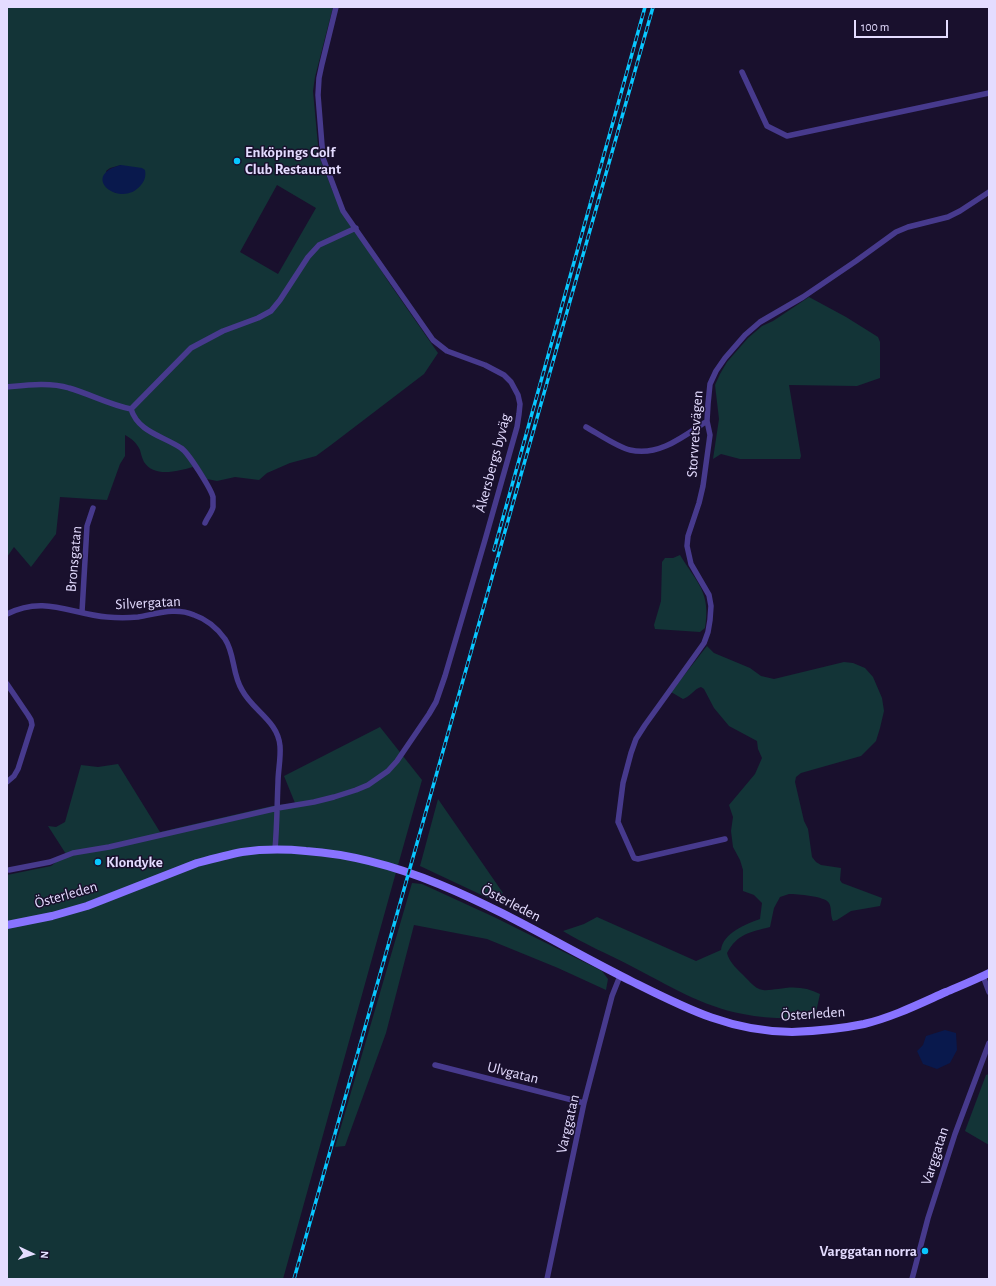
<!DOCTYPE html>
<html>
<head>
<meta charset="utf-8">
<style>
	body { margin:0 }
	#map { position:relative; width:996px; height:1286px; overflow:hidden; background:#19102d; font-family:"Alegreya Sans",sans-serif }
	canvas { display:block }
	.frame { position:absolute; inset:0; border:8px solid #e4dcff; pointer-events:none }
	.north { position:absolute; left:12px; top:1234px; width:40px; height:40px; -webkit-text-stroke:3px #19102d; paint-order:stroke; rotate:94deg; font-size:11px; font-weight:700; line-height:16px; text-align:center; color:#e4dcff }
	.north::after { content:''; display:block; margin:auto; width:14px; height:18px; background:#e4dcff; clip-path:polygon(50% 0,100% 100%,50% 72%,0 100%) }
	.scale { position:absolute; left:854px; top:20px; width:94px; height:18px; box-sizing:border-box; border:2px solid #e4dcff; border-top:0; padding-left:5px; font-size:12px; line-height:14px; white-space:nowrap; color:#e4dcff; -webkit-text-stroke:3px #19102d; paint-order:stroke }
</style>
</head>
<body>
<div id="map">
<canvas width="996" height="1286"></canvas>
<div class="frame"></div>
<div class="north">N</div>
<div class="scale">100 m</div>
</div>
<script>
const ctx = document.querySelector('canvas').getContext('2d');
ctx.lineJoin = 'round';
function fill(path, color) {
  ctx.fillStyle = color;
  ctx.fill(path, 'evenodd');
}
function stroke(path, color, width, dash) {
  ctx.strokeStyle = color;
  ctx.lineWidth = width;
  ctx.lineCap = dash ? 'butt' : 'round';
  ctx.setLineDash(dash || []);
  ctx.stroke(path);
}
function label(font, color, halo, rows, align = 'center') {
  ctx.font = font + ' "Alegreya Sans",sans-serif';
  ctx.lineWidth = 3;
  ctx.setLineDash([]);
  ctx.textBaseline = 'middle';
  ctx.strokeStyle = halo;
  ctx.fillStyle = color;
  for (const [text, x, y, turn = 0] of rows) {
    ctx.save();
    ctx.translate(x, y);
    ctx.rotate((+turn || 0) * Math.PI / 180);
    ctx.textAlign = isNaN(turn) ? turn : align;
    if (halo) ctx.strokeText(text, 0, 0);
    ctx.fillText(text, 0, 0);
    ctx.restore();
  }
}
const green = new Path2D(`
	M7 7H333L315 77 313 91 319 156 333 192 358 235 390 284 438 353 424 374 331 445 316 456 290 463 267 473 259 480 235 477 217 481 207 479 190 454 182 445 193 467C178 471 154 478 144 462 142 458 141 454 140 450 137 443 131 438 125 435V456L120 464 107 500 60 497 56 534 31 567 14 547 7 557ZM121 165 125 193H115L106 171 110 168ZM277 185 316 208 278 274 240 252Z
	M809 297 846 317 878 337 880 342V378L857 386 789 385 801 456 800 459H740L721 454 713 459 719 419 715 385 720 374 727 362 748 338 762 326 773 321Z
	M680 555C697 583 711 592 705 628L700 632 655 629 654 625 661 601 662 562 665 558H673Z
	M707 646 714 653 750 668 761 676 774 679 844 662 853 663 865 668 873 677 882 698 884 711 880 728 876 741 861 756 801 773 796 777 795 782 804 821 808 829 812 857 816 862 821 865 841 868 840 880 842 883 882 898 880 906 851 911 837 920 833 921C830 915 832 908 829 903 825 896 797 894 789 894 786 895 783 896 780 897L774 908 770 927C750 932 737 934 727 953 729 961 735 967 741 973 747 978 754 989 763 990 767 991 773 989 778 989 793 986 807 987 820 994L816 1012 819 1016 816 1017C791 1019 767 1019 743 1014 703 1007 666 984 631 966 608 954 584 944 563 931L584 924 597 917 696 961 721 950C723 933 746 924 760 919L762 903 754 895 743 891V870L740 860 733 847 731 831 733 817 729 805 755 774 762 758 758 749 757 741 729 726 714 708 704 689 701 687C694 689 691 696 683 699L671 692Z
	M380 727 422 780 393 883 283 1279H7V875L51 866 66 854 48 826 56 827 65 822 81 765 98 767 118 764 160 832 272 806 295 803 284 776Z
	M438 799 503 893 488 898 420 866Z
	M412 883 422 884 494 917 602 971 608 979 606 990 558 968 487 939 414 925 386 1033 345 1146 335 1147Z
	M989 1074V1145L965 1131 986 1075Z`);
const water = new Path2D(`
	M121 165 142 168 145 170C146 176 145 180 141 185 121 210 78 176 121 165Z
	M945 1030 956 1033 957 1050 950 1063 937 1069 923 1064 917 1051 923 1045 926 1036Z`);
const street = new Path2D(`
	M742 72 767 126 787 136 989 93
	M7 387C27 385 50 382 69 388 90 394 110 405 131 409
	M131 409 191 348 223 331 258 318 271 311 280 300 308 257 319 245 356 228
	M131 409C138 432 163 436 181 448 188 452 211 489 213 497 213 500 213 504 213 507 212 512 207 518 205 523
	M586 427C597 433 619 448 630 450 659 457 684 436 707 421
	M82 612 87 526 93 508
	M7 614C44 595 71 614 107 617 118 618 127 618 138 617 157 614 175 607 194 615 206 619 217 628 225 639 235 654 232 674 242 690 253 711 278 721 280 746 281 758 278 771 278 782 277 805 277 827 275 849
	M7 684 28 715 31 720 32 725 18 769 14 776 7 782
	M725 839 638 859 634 858 618 822 623 783 631 753 636 739 645 725 704 643 708 632 710 620 711 606 709 595 691 564 687 546 688 536 699 503 703 486 710 435 707 421 708 404 710 384 716 371 725 358 745 335 760 322 803 297 856 261 896 232 908 227 948 217 960 211 989 192
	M9 870 50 862 73 853 109 847 278 808 314 802 334 797 356 790 368 785 388 771 397 761 429 714 436 702 445 676 485 540 517 427 519 414 520 404 518 395 511 382 504 375 485 365 447 351 433 340 343 211 323 158 318 95 319 78 322 64 336 7
	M983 976 989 992
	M435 1065 584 1103
	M547 1279 584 1103 612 996 620 976
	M912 1279 928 1218 955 1134 989 1043`);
const secondary = new Path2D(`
	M7 925 52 916 87 906 197 863C212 859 227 855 242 852 263 849 285 849 306 851 426 859 528 930 633 982 685 1008 731 1032 792 1032 816 1031 840 1029 864 1024 893 1017 919 1004 946 992 960 986 975 980 989 973`);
const rail = new Path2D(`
	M494 550 645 7
	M294 1279 653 7`);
const markers = [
	[237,161,4,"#08c7ff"],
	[98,862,4,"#08c7ff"],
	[925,1251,4,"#08c7ff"]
];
const poiNames = [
	["Enköpings Golf",245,152],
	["Club Restaurant",245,169],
	["Klondyke",106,862],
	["Varggatan norra",917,1251,"right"]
];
const streetNames = [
	["Storvretsvägen",695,434,-86],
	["Åkersbergs byväg",493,463,-75],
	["Bronsgatan",74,559,-85],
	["Silvergatan",148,603,-3],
	["Österleden",66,895,-16],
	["Österleden",511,903,27],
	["Österleden",813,1014,-4],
	["Ulvgatan",513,1073,14],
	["Varggatan",568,1124,-77],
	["Varggatan",935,1156,-72]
];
fill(green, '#133437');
fill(water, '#09194d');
stroke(street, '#473a8d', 5.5);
stroke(secondary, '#8873ff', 8);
stroke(rail, '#08c7ff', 3.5);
stroke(rail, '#19102d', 2, [6]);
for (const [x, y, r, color] of markers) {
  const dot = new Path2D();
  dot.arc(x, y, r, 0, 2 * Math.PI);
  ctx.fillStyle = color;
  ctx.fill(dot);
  stroke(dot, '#19102d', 1.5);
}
label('bold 15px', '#e4dcff', '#19102d', poiNames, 'left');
label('15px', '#e4dcff', '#19102d', streetNames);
</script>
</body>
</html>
